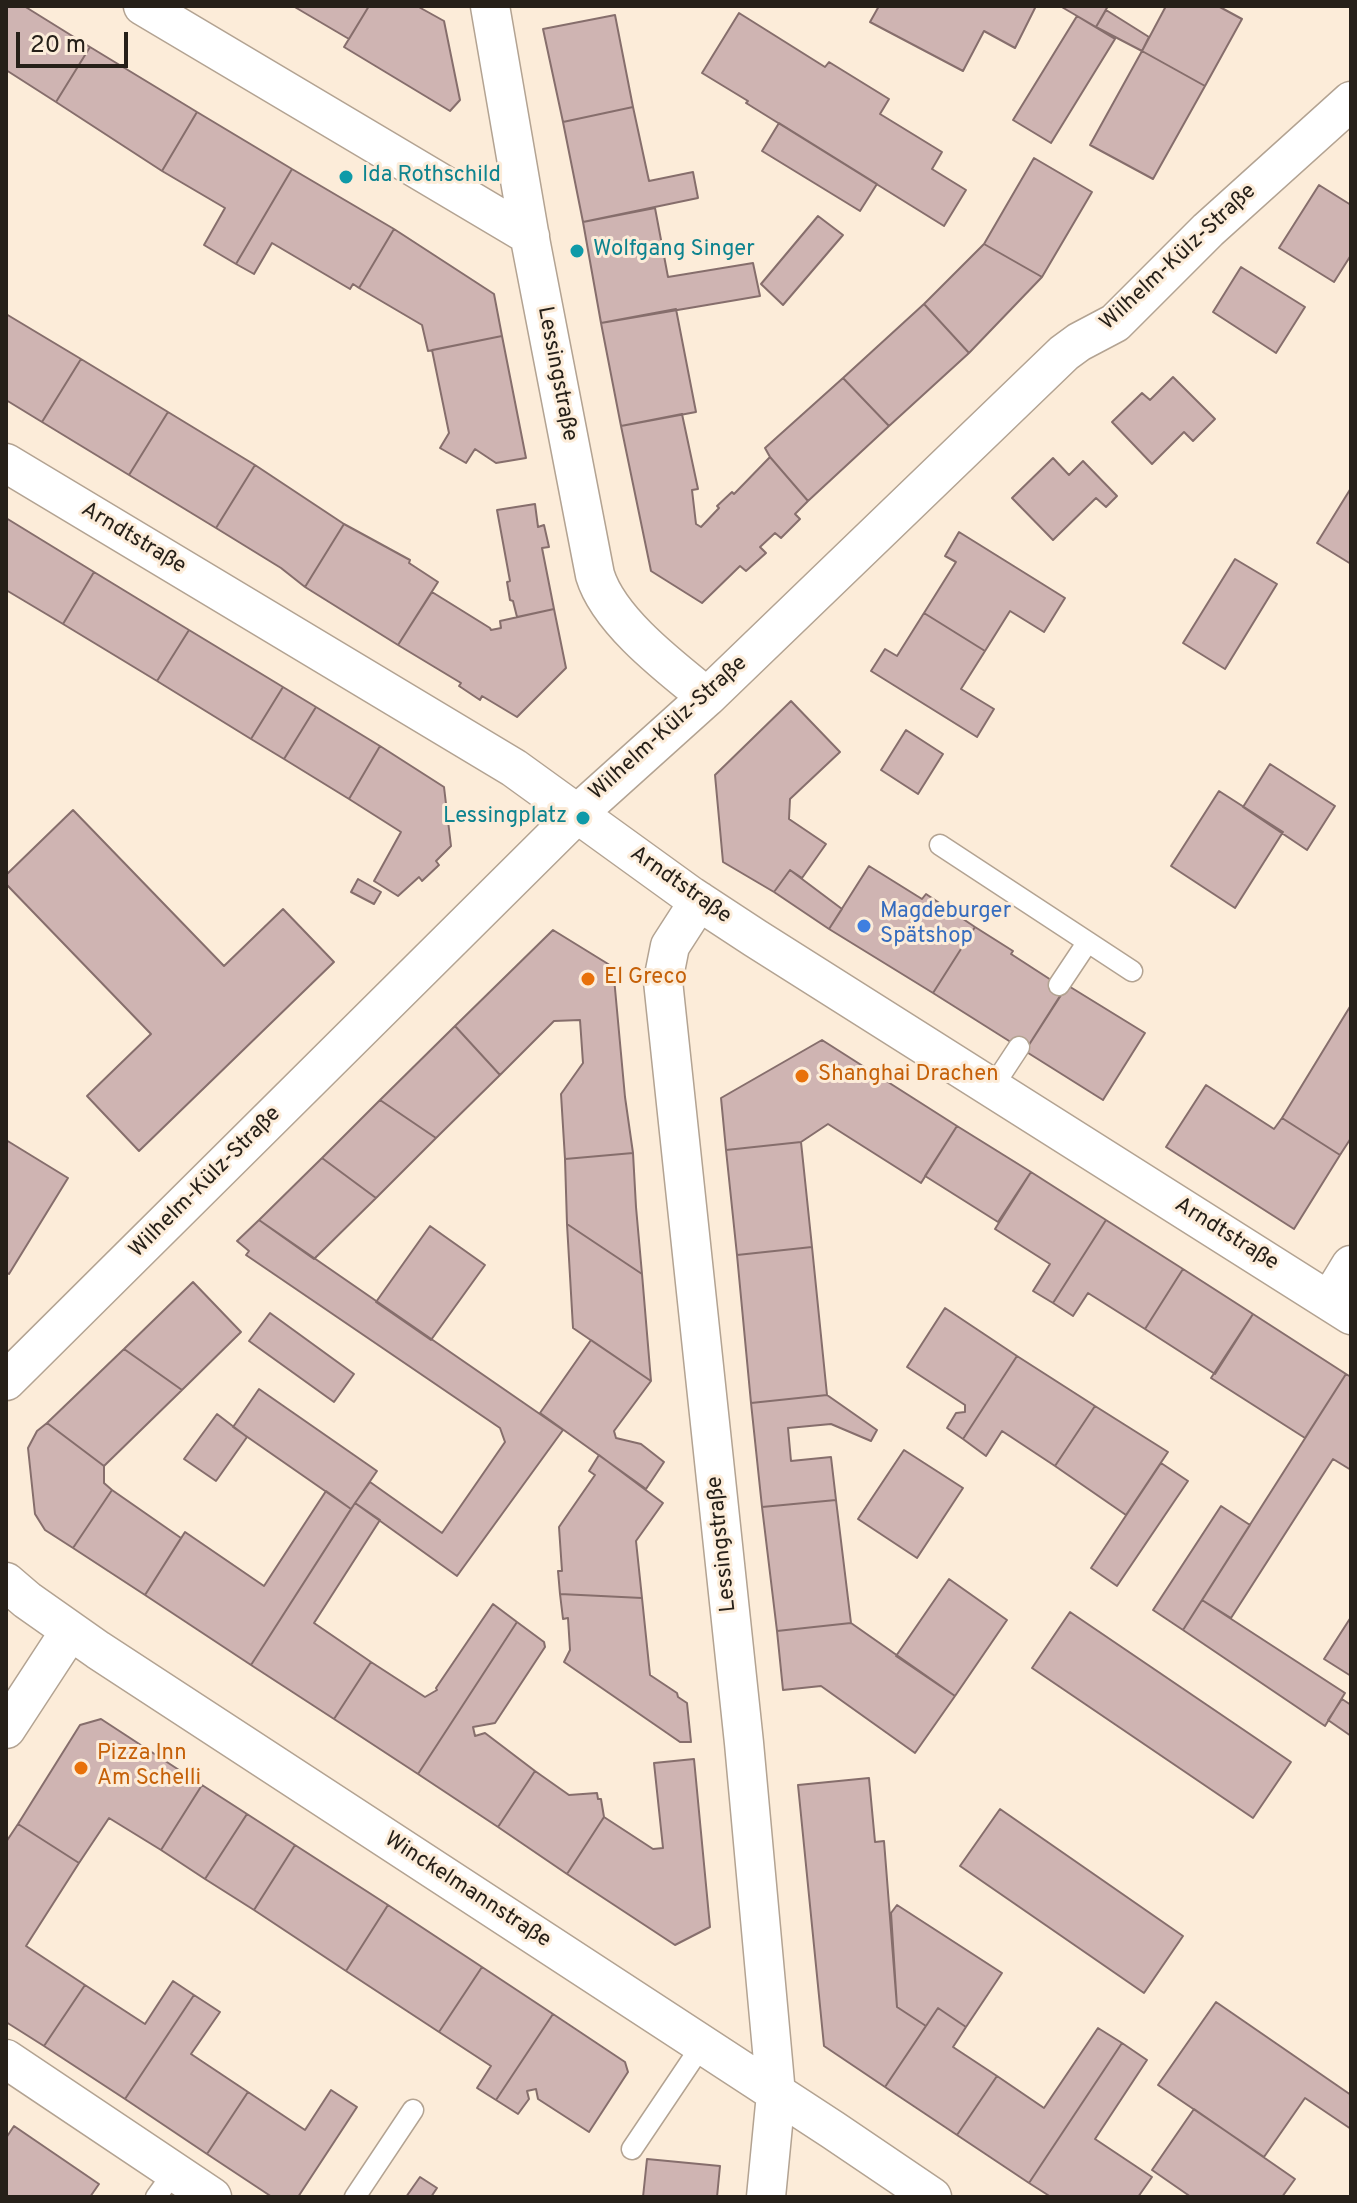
<!DOCTYPE html>
<html>
<head>
<meta charset="utf-8">
<style>
	body { margin:0 }
	#map { position:relative; width:1357px; height:2203px; overflow:hidden; background:#fcecd9; font-family:Overpass,sans-serif }
	canvas { display:block }
	.frame { position:absolute; inset:0; border:8px solid #262019; pointer-events:none }
	.scale { position:absolute; left:16px; top:32px; width:112px; height:36px; box-sizing:border-box; border:4px solid #262019; border-top:0; padding-left:10px; font-size:24px; line-height:28px; white-space:nowrap; color:#262019; -webkit-text-stroke:6px #fcecd9; paint-order:stroke }
</style>
</head>
<body>
<div id="map">
<canvas width="1357" height="2203"></canvas>
<div class="frame"></div>
<div class="scale">20 m</div>
</div>
<script>
const ctx = document.querySelector('canvas').getContext('2d');
ctx.lineJoin = 'round';
function fill(path, color) {
  ctx.fillStyle = color;
  ctx.fill(path, 'evenodd');
}
function stroke(path, color, width, dash) {
  ctx.strokeStyle = color;
  ctx.lineWidth = width;
  ctx.lineCap = dash ? 'butt' : 'round';
  ctx.setLineDash(dash || []);
  ctx.stroke(path);
}
function label(font, color, halo, rows, align = 'center') {
  ctx.font = font + ' Overpass,sans-serif';
  ctx.lineWidth = 6;
  ctx.setLineDash([]);
  ctx.textBaseline = 'middle';
  ctx.strokeStyle = halo;
  ctx.fillStyle = color;
  for (const [text, x, y, turn = 0] of rows) {
    ctx.save();
    ctx.translate(x, y);
    ctx.rotate((+turn || 0) * Math.PI / 180);
    ctx.textAlign = isNaN(turn) ? turn : align;
    if (halo) ctx.strokeText(text, 0, 0);
    ctx.fillText(text, 0, 0);
    ctx.restore();
  }
}
const building = new Path2D(`
	M6 6H24L90 47 56 102 6 70Z
	M293 6H369L349 39Z
	M369 6H417L444 21 460 100 450 111 344 47Z
	M879 6H1032L1035 8 1015 48 984 31 963 71 870 22Z
	M1060 6H1108L1096 27Z
	M1166 6H1218L1242 19 1205 86 1142 51Z
	M1106 10 1149 37 1142 51 1096 27Z
	M739 13 825 67 829 62 889 99 880 114 942 152 932 169 966 190 944 226 746 103 748 101 702 73Z
	M615 15 633 107 563 122 543 29Z
	M1077 16 1115 39 1051 143 1013 120Z
	M90 47 197 112 162 171 56 102Z
	M1142 51 1205 86 1153 179 1090 145Z
	M633 107 649 181 693 172 698 198 583 222 563 122Z
	M197 112 292 169 236 264 204 245 225 208 162 171Z
	M779 123 877 184 860 211 762 151Z
	M1034 158 1092 192 1042 277 984 244Z
	M292 169 394 229 359 288 353 284 350 289 272 243 254 274 236 264Z
	M1319 185 1351 205V255L1334 282 1279 248Z
	M655 208 668 277 753 263 760 296 601 323 583 222Z
	M818 216 843 235 783 305 761 284Z
	M394 229 494 294 502 336 428 351 422 325 359 288Z
	M984 244 1042 277 969 353 924 304Z
	M1241 267 1305 307 1276 353 1213 312Z
	M924 304 969 353 889 426 843 378Z
	M676 309 696 412 621 426 601 323Z
	M6 314 81 359 42 422 6 400Z
	M502 336 526 458 496 463 475 449 466 463 440 448 449 433 432 350Z
	M81 359 168 412 129 475 42 422Z
	M1173 377 1215 419 1193 441 1184 432 1152 464 1112 422 1142 393 1150 400Z
	M843 378 889 426 808 501 770 457 765 448Z
	M168 412 255 465 216 528 129 475Z
	M682 414 698 489 692 490 696 524 701 527 719 508 717 506 732 492 734 494 770 457 808 501 795 514 800 519 781 538 775 533 760 547 766 553 746 571 740 566 702 603 651 571 621 426Z
	M1053 458 1069 475 1083 461 1117 496 1106 507 1096 498 1053 540 1012 498Z
	M255 465 344 524 305 587 281 568 216 528Z
	M1351 488V564L1317 543Z
	M535 504 538 527 544 525 549 547 542 548 554 609 517 617 513 601 510 600 507 582 510 581 497 510Z
	M6 518 94 572 63 624 6 590Z
	M344 524 410 560 409 563 438 582 398 645 305 587Z
	M959 532 1065 598 1044 632 1010 611 985 651 924 613 956 562 945 556Z
	M1235 559 1277 584 1225 669 1183 643Z
	M94 572 189 630 157 681 63 624Z
	M432 592 490 628 491 630 501 628 500 621 554 609 566 668 517 717 482 696 480 700 459 686 461 683 398 645Z
	M924 613 985 651 961 689 994 709 977 737 871 671 885 649 897 656Z
	M189 630 283 687 251 739 157 681Z
	M283 687 316 707 284 759 251 739Z
	M791 701 840 752 790 799 789 819 826 844 802 878 790 870 774 892 723 862 715 775Z
	M316 707 380 746 349 799 284 759Z
	M906 730 943 754 918 794 881 770Z
	M380 746 444 787 451 846 436 861 439 865 422 881 419 877 398 896 374 881 401 832 349 799Z
	M1270 764 1335 806 1307 850 1243 807Z
	M1219 791 1283 832 1235 908 1171 866Z
	M73 810 224 966 283 909 334 962 139 1151 87 1096 151 1034 6 884V875Z
	M869 866 922 899 926 894 975 927 933 993 829 929Z
	M790 870 842 909 829 929 774 892Z
	M358 879 381 892 374 904 351 892Z
	M975 927 1013 951 1011 954 1065 989 1025 1051 933 993Z
	M553 930 613 967 625 1097 633 1153 565 1159 561 1094 583 1063 580 1020 554 1021 500 1075 455 1026Z
	M1067 985 1145 1033 1103 1100 1025 1051Z
	M1351 1005V1138L1340 1155 1282 1118Z
	M455 1026 500 1075 436 1138 380 1100Z
	M822 1040 957 1126 921 1183 828 1124 801 1142 726 1150 721 1098Z
	M1206 1085 1274 1129 1282 1118 1340 1155 1294 1229 1166 1147Z
	M380 1100 436 1138 376 1198 322 1158Z
	M957 1126 1031 1172 998 1222 925 1176Z
	M6 1140 68 1178 9 1274 6 1272Z
	M801 1142 812 1247 737 1255 726 1150Z
	M633 1153 636 1207 642 1274 567 1224 565 1159Z
	M322 1158 376 1198 314 1259 259 1220Z
	M1031 1172 1106 1220 1053 1303 1033 1291 1050 1264 995 1229Z
	M259 1220 563 1430 457 1576 355 1503 370 1482 442 1533 505 1442 500 1428 246 1255 249 1251 237 1241Z
	M1106 1220 1183 1269 1145 1329 1088 1293 1073 1316 1053 1303Z
	M567 1224 642 1274 651 1381 573 1328Z
	M430 1226 485 1265 431 1340 376 1302Z
	M812 1247 827 1395 751 1403 737 1255Z
	M1183 1269 1253 1314 1215 1374 1145 1329Z
	M193 1282 241 1332 182 1390 124 1349Z
	M945 1308 1017 1356 963 1439 947 1428 956 1413 965 1412V1405L907 1367Z
	M270 1313 354 1374 334 1402 249 1341Z
	M1253 1314 1346 1374 1305 1438 1211 1378Z
	M591 1340 651 1381 614 1431 616 1438 641 1444 664 1462 646 1489 540 1413Z
	M124 1349 182 1390 104 1466 47 1423Z
	M1017 1356 1095 1406 1055 1466 1002 1431 986 1456 963 1439Z
	M1346 1374 1351 1377V1470L1333 1459 1231 1618 1202 1600Z
	M259 1389 377 1471 351 1509 233 1427Z
	M827 1395 877 1430 871 1441 831 1424 788 1428 791 1461 831 1457 836 1500 762 1507 751 1403Z
	M1095 1406 1168 1452 1126 1515 1055 1466Z
	M217 1414 247 1437 216 1481 184 1459Z
	M47 1423 104 1466V1483L112 1490 73 1548 45 1530 35 1514 28 1448 37 1431Z
	M904 1450 963 1488 917 1558 858 1519Z
	M599 1455 663 1503 636 1541 642 1598 560 1594 558 1571H562L559 1527 595 1475 589 1471Z
	M1161 1463 1188 1481 1117 1586 1091 1568Z
	M112 1490 181 1538 145 1595 73 1548Z
	M326 1491 351 1509 251 1665 145 1595 185 1532 264 1586Z
	M836 1500 851 1623 777 1631 762 1507Z
	M355 1503 380 1520 314 1623 371 1662 334 1719 251 1665Z
	M1221 1506 1250 1525 1183 1630 1153 1610Z
	M949 1579 1007 1620 955 1696 896 1656Z
	M560 1594 642 1598 650 1675 677 1693 678 1697 687 1703 691 1742H680L564 1662 570 1650 568 1618 563 1619Z
	M1202 1600 1345 1693 1325 1726 1183 1630Z
	M493 1604 517 1622 418 1774 334 1719 371 1662 425 1697 437 1690 436 1688Z
	M1070 1612 1291 1762 1253 1818 1032 1668Z
	M1351 1617V1676L1324 1659Z
	M517 1622 544 1642 545 1647 495 1723 473 1727 475 1736 485 1733 535 1771 498 1827 418 1774Z
	M851 1623 955 1696 915 1753 821 1686 783 1690 777 1631Z
	M1342 1699 1351 1705V1736L1328 1720Z
	M101 1719 202 1785 161 1850 109 1818 79 1863 18 1824 80 1725Z
	M694 1759 710 1927 675 1945 567 1874 604 1817 653 1849 663 1848 654 1763Z
	M535 1771 569 1795 597 1793 598 1799H601L604 1817 567 1874 498 1827Z
	M869 1778 875 1842 884 1841 897 2007 926 2026 885 2087 824 2046 798 1785Z
	M202 1785 247 1814 205 1879 161 1850Z
	M1000 1809 1183 1936 1144 1993 960 1866Z
	M247 1814 295 1845 254 1910 205 1879Z
	M18 1824 79 1863 26 1946 85 1985 44 2046 6 2022V1842Z
	M295 1845 388 1905 346 1971 254 1910Z
	M388 1905 482 1967 439 2032 346 1971Z
	M897 1905 1002 1973 966 2027 938 2008 926 2026 897 2007 891 1913Z
	M482 1967 553 2014 496 2100 477 2088 491 2066 439 2032Z
	M173 1981 194 1995 125 2099 44 2046 85 1985 145 2024Z
	M194 1995 220 2012 191 2054 248 2092 207 2154 125 2099Z
	M1216 2002 1351 2095V2129L1305 2098 1264 2157 1158 2085Z
	M938 2008 966 2027 953 2047 997 2076 957 2135 885 2087Z
	M553 2014 625 2062 628 2072 589 2132 538 2099 536 2089 527 2091 529 2099 518 2114 496 2100Z
	M1098 2028 1122 2043 1029 2183 957 2135 997 2076 1044 2108Z
	M1122 2043 1147 2060 1095 2139 1152 2177 1138 2197H1051L1029 2183Z
	M331 2090 357 2107 298 2197H272L207 2154 248 2092 305 2130Z
	M1194 2109 1295 2179 1282 2197H1191L1152 2170Z
	M14 2126 99 2184 90 2197H6V2138Z
	M647 2159 720 2166 717 2197H643Z
	M420 2177 437 2188 431 2197H406Z`);
const lane = new Path2D(`
	M940 845 1132 971
	M1059 985 1087 943
	M992 1088 1019 1047
	M632 2149 702 2045
	M156 2197 174 2172
	M355 2197 413 2110`);
const street = new Path2D(`
	M143 6 530 236
	M490 6 531 244 595 575C609 621 670 667 707 697
	M6 463 514 768 691 896 755 938 1351 1315
	M699 901 670 946 663 981 744 1743 776 2094 766 2197
	M1329 1301 1351 1265
	M6 1381 577 814 707 697 1064 353 1079 342 1115 323 1208 230 1351 101
	M6 1582 27 1600 98 1650 833 2130 932 2197
	M6 1729 70 1631
	M6 2059 212 2197`);
const markers = [
	[346,177,8,"#0f9aa8"],
	[577,251,8,"#0f9aa8"],
	[583,818,8,"#0f9aa8"],
	[864,926,8,"#3f7fe0"],
	[588,979,8,"#e8710a"],
	[802,1076,8,"#e8710a"],
	[81,1768,8,"#e8710a"]
];
const cultureNames = [
	["Ida Rothschild",362,177],
	["Wolfgang Singer",593,251],
	["Lessingplatz",567,818,"right"]
];
const streetNames = [
	["Wilhelm-Külz-Straße",1179,258,-43],
	["Lessingstraße",556,374,79],
	["Arndtstraße",133,539,31],
	["Wilhelm-Külz-Straße",669,729,-42],
	["Arndtstraße",680,886,35],
	["Wilhelm-Külz-Straße",206,1183,-45],
	["Arndtstraße",1226,1235,32],
	["Lessingstraße",723,1544,-96],
	["Winckelmannstraße",467,1891,33]
];
const shopNames = [
	["Magdeburger",880,913],
	["Spätshop",880,938]
];
const foodNames = [
	["El Greco",604,979],
	["Shanghai Drachen",818,1076],
	["Pizza Inn",97,1755],
	["Am Schelli",97,1780]
];
fill(building, '#cfb4b2');
stroke(building, '#866e6c', 2);
stroke(lane, '#b3a392', 23);
stroke(street, '#b3a392', 41);
stroke(lane, '#fff', 20);
stroke(street, '#fff', 38);
for (const [x, y, r, color] of markers) {
  const dot = new Path2D();
  dot.arc(x, y, r, 0, 2 * Math.PI);
  ctx.fillStyle = color;
  ctx.fill(dot);
  stroke(dot, '#fcecd9', 3);
}
label('22px', '#0d838f', '#fcecd9', cultureNames, 'left');
label('22px', '#262019', '#fcecd9', streetNames);
label('22px', '#366cbe', '#fcecd9', shopNames, 'left');
label('22px', '#c56008', '#fcecd9', foodNames, 'left');
</script>
</body>
</html>
